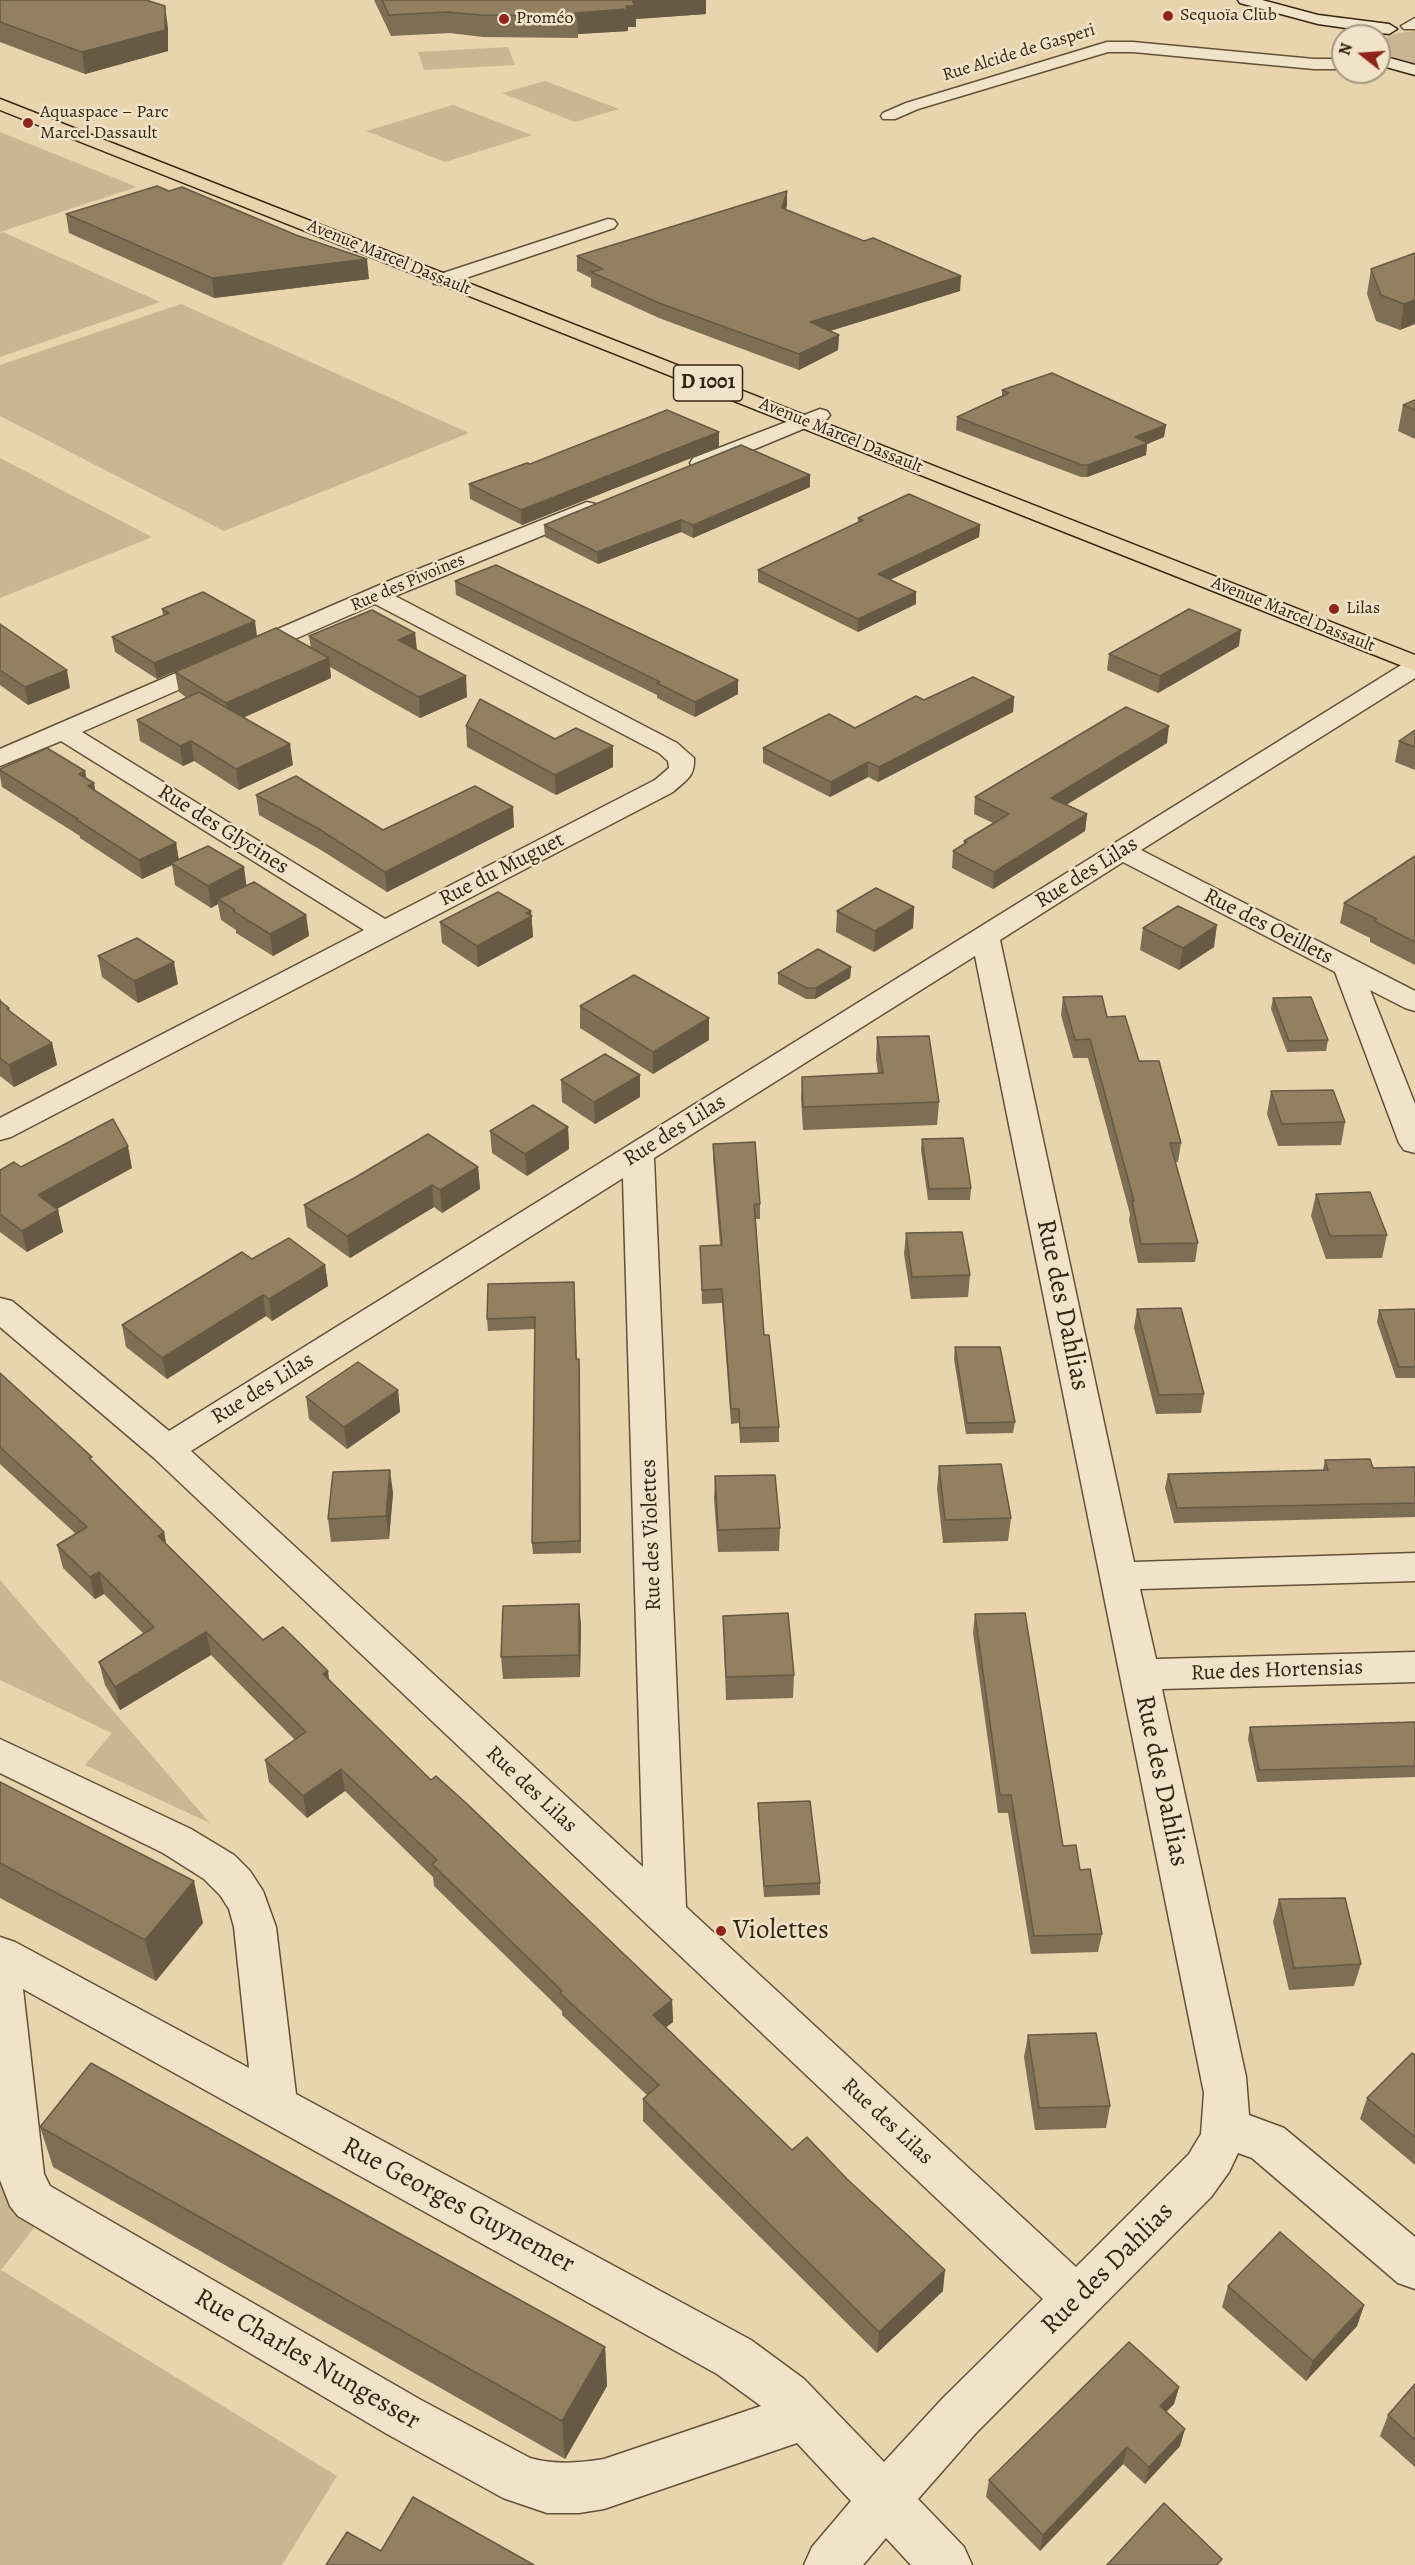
<!DOCTYPE html>
<html>
<head>
<meta charset="utf-8">
<style>
	body { margin:0 }
	#map { position:relative; width:1415px; height:2565px; overflow:hidden; background:#e8d4ad; font-family:Alegreya,serif }
	canvas { display:block }
	.north { position:absolute; left:1331px; top:24px; width:60px; height:60px; box-sizing:border-box; background:#f0e3ca; border:2px solid #a5977f; border-radius:50%; rotate:287deg; font-size:16px; font-weight:700; line-height:24px; text-align:center; color:#35250e }
	.north::after { content:''; display:block; margin:auto; width:21px; height:27px; background:#8f2418; clip-path:polygon(50% 0,100% 100%,50% 72%,0 100%) }
</style>
</head>
<body>
<div id="map">
<canvas width="1415" height="2565"></canvas>
<div class="north">N</div>
</div>
<script>
const ctx = document.querySelector('canvas').getContext('2d');
ctx.lineJoin = 'round';
function fill(path, color) {
  ctx.fillStyle = color;
  ctx.fill(path, 'evenodd');
}
function stroke(path, color, width, dash) {
  ctx.strokeStyle = color;
  ctx.lineWidth = width;
  ctx.lineCap = dash ? 'butt' : 'round';
  ctx.setLineDash(dash || []);
  ctx.stroke(path);
}
function label(font, color, halo, rows, align = 'center') {
  ctx.font = font + ' Alegreya,serif';
  ctx.lineWidth = 5;
  ctx.setLineDash([]);
  ctx.textBaseline = 'middle';
  ctx.strokeStyle = halo;
  ctx.fillStyle = color;
  for (const [text, x, y, turn = 0] of rows) {
    ctx.save();
    ctx.translate(x, y);
    ctx.rotate((+turn || 0) * Math.PI / 180);
    ctx.textAlign = isNaN(turn) ? turn : align;
    if (halo) ctx.strokeText(text, 0, 0);
    ctx.fillText(text, 0, 0);
    ctx.restore();
  }
}
const green = new Path2D(`
	M1415 31V64L1395 58 1381 50 1379 44C1388 33 1402 32 1415 31Z
	M508 47 515 65 424 70 418 52Z
	M545 81 619 109 575 122 502 93Z
	M453 105 532 135 445 162 366 131Z
	M0 132 137 187 0 232Z
	M3 232 160 302 0 357V233Z
	M181 304 469 433 224 531 0 416V365Z
	M0 458 152 537 0 598Z
	M0 1580 210 1823 85 1765 112 1733 0 1680Z
	M0 2107 34 2228 1 2270 337 2476 282 2565H0Z`);
const street = new Path2D(`
	M1415 18V29H1404L1401 26Z
	M1107 42H1133L1314 59H1343V69H1314L1133 52H1108L918 109 895 119H883L881 116 883 113 906 103Z
	M608 219 614 220 617 224 614 228 448 284H434L432 280 434 276Z
	M820 409 827 411 830 415 827 419 709 468 701 469 693 468 690 463 693 458Z
	M587 502 595 504 598 509 595 514 395 596 677 743 694 758C695 777 686 780 673 792L11 1137 0 1140V1118L364 930 61 741 0 766V749L396 578ZM375 604 659 753 668 761 669 768 655 780 385 919 82 732Z
	M1415 660V678L1141 850 1415 991V1011L1405 1008 1370 990 1415 1104V1153L1404 1150 1399 1143 1335 972 1123 862 1000 940 1134 1562 1415 1553V1581L1140 1589 1156 1659 1415 1652V1682L1162 1689 1246 2077 1249 2115 1284 2128 1415 2237V2289L1398 2283 1252 2158 1238 2153 1229 2172 1211 2197 976 2433 918 2499 964 2547 972 2565H911L886 2538 863 2565H804L812 2547 851 2501 797 2443 604 2509 579 2513H547L503 2498 387 2434 18 2216 10 2206 0 2180V1937L15 1942 249 2068 234 1927 229 1909 220 1895 204 1879 163 1853 0 1773V1739L191 1829 234 1855 250 1871 263 1891 276 1927 296 2094 751 2340 804 2379 884 2462 942 2399 1043 2299 154 1458 0 1327V1298L12 1301 169 1431 1406 662ZM975 956 1204 2093 1201 2134 1189 2154 1076 2267 686 1907 654 1158ZM623 1178 643 1867 191 1451ZM23 1989 717 2374 761 2406 604 2459C579 2463 555 2465 530 2458L421 2400 50 2186 44 2174Z`);
const secondary = new Path2D(`
	M1238 0H1262L1318 15 1389 24 1397 29 1389 34 1318 24 1240 3Z
	M1379 55 1415 65V75L1379 65Z`);
const primary = new Path2D(`
	M0 99 1415 655V671L0 110Z`);
const wall = new Path2D(`
	M0 0 168 28V51L85 74 0 42Z
	M374 0H706V14L636 19V27H628V31L578 34V38L483 37 450 33 391 36Z
	M787 191V205L786 210 960 291 830 331 839 335 838 350 799 370 659 318 591 287V278L577 271V256Z
	M66 214 369 279 214 298 69 233Z
	M1415 253 1400 330 1376 321 1367 294 1371 269Z
	M1002 390 1166 425 1164 437 1147 444 1146 455 1087 477H1081L956 430 957 417 1002 396Z
	M1415 400V439L1398 431 1403 405Z
	M719 432V447L522 525 470 499 469 484 530 464Z
	M810 475V487L693 538 681 532 598 564 545 537 544 525Z
	M858 518 980 525 979 537 890 580 916 604 858 632 758 582V570L858 523Z
	M455 581 738 694 695 717 657 698V695L456 595Z
	M162 609 257 636 157 679 115 652 112 637 163 615Z
	M0 624 70 688 28 705 0 685Z
	M415 633 417 650 467 697 420 718 330 667 331 678 243 718 293 765 239 790 194 761 183 766 140 741 137 720 187 698 179 692 175 672 311 648 309 636Z
	M1239 646 1158 693 1107 670 1109 654Z
	M1014 697 1013 712 878 782 868 777 830 797 763 763V748L855 728 924 700Z
	M466 726 555 739 613 767 556 795 467 747Z
	M1415 730V770L1395 762 1399 741Z
	M1167 743 1066 804 1087 814 1085 831 993 889 952 868 953 851 964 844V841L993 823 974 814 975 797Z
	M0 769 85 771 86 778 95 791 176 843 179 860 246 886 306 915 309 936 273 956 236 933V930L221 920 218 904 211 908 175 885 172 865 142 879 80 838V836L2 787 0 776Z
	M256 795 383 830 514 827 387 892 321 850 259 815Z
	M1415 856V965L1370 942V938L1340 923 1344 903Z
	M914 907 913 928 874 952 836 932 837 911Z
	M531 911 533 937 478 967 442 943 440 922Z
	M1143 928 1214 947 1179 970 1140 950Z
	M98 956 178 984 138 1003 102 977Z
	M851 967 850 978 815 999H806L778 984V973Z
	M1063 997 1107 1017 1139 1061 1181 1143 1178 1162H1175L1198 1243 1195 1262 1138 1263 1129 1220 1130 1214 1088 1058H1073L1061 1015Z
	M0 998 3 1004 9 1008 10 1011 52 1043 57 1065 14 1087 0 1076Z
	M1273 998 1328 1040 1326 1051 1287 1052 1271 1009Z
	M580 1006 709 1040 653 1074 580 1028Z
	M877 1037 939 1102 937 1125 803 1130 801 1099 802 1077 878 1073 876 1059Z
	M561 1080 640 1097 595 1124 562 1102Z
	M1271 1091 1345 1122 1341 1145 1278 1146 1267 1114Z
	M568 1127 569 1149 527 1176 492 1153 490 1131Z
	M922 1139 971 1188 970 1200H928L921 1150Z
	M713 1144 760 1204V1219H756L764 1335 779 1427V1442L740 1443 739 1423 731 1424 722 1303 702 1304 700 1246 720 1245 713 1158Z
	M21 1167 132 1168 57 1209 58 1210 63 1232 27 1252 0 1232V1170Z
	M478 1167 480 1189 442 1213 434 1207 350 1258 307 1227 304 1205Z
	M1316 1194 1387 1235 1382 1258 1326 1259 1311 1216Z
	M906 1233 970 1275 968 1297 911 1299 904 1254Z
	M252 1259 325 1265 328 1286 272 1321 266 1316 167 1379 126 1347 122 1325Z
	M574 1282 577 1359H579L580 1370 581 1553 533 1554 532 1543 535 1329 488 1331 487 1319Z
	M1137 1309 1204 1394 1201 1413 1156 1414 1134 1328Z
	M1415 1309V1378H1396L1377 1322 1379 1310Z
	M955 1347 1015 1422 1013 1433 966 1434 954 1359Z
	M0 1373 93 1461 164 1532 166 1543 263 1640 329 1680 431 1780 672 2000 673 2022 665 2027 792 2150 943 2291 877 2353 643 2121V2099L647 2095 562 2015V2011L434 1886 433 1877 345 1791 307 1818 269 1782 265 1760 295 1740 211 1655 120 1710 105 1685 99 1662 144 1634 104 1594 95 1599 63 1568 57 1545 76 1534 0 1464Z
	M398 1390 400 1412 347 1449 309 1419 306 1397Z
	M1325 1460 1373 1468 1415 1467V1517L1174 1523 1165 1488 1168 1474 1323 1470Z
	M939 1466 1011 1518 1008 1541 943 1543 937 1489Z
	M715 1476 780 1528 779 1551 718 1552 714 1499Z
	M393 1493 389 1539 331 1542 328 1519Z
	M579 1604 581 1626 580 1677 503 1679 501 1657Z
	M975 1614 1063 1846 1102 1934 1098 1952 1031 1954 1008 1813H998L973 1633Z
	M723 1616 794 1675 793 1698 726 1700Z
	M1415 1722V1777L1257 1782 1248 1739 1250 1727Z
	M0 1782 203 1923 156 1981 0 1898Z
	M758 1803 820 1883V1895L764 1897 758 1814Z
	M1279 1899 1361 1964 1354 1986 1289 1990 1273 1922Z
	M1028 2035 1110 2106 1106 2128 1035 2130 1024 2057Z
	M1415 2055V2165L1360 2119 1367 2098Z
	M40 2127 605 2347 607 2386 565 2459 53 2167Z
	M1228 2286 1364 2305 1357 2326 1306 2381 1222 2307Z
	M1415 2384V2467L1380 2436 1388 2415Z
	M1179 2387 1174 2404 1166 2412 1180 2446 1145 2484 1123 2464 1040 2551 986 2497 989 2480Z`);
const shadedWall = new Path2D(`
	M630 0H706V14L636 19V27H628V31L578 34 577 16 575 13 626 6Z
	M165 6 168 28V51L85 74 82 52Z
	M787 191V205L781 223 782 208Z
	M367 259 369 279 214 298 212 278Z
	M961 276 960 291 810 337V322Z
	M1415 300V324L1400 330 1404 304Z
	M839 335 838 350 799 370V354Z
	M1166 425 1164 437 1147 444 1146 455 1087 477 1088 465 1135 437Z
	M719 432V447L522 525 521 510Z
	M810 475V487L693 538V525Z
	M681 520V532L598 564 597 552Z
	M980 525 979 537 877 586 878 574Z
	M916 592V604L858 632V619Z
	M255 621 257 636 157 679 154 663Z
	M1241 630 1239 646 1158 693 1160 676Z
	M415 633 417 653 398 640Z
	M329 658 331 678 229 724 226 703Z
	M67 670 70 688 28 705 25 687Z
	M466 676 467 697 420 718 419 697Z
	M738 680V694L695 717V702Z
	M1014 697 1013 712 878 782 879 767Z
	M1169 726 1167 743 1050 815 1051 798Z
	M191 741 194 761 183 766 180 746Z
	M290 744 293 765 239 790 236 769Z
	M613 746V767L556 795 555 775Z
	M868 762V777L830 797 831 782Z
	M85 771 88 789 79 774Z
	M94 783 97 801 88 786Z
	M513 807 514 827 387 892 385 872Z
	M1087 814 1085 831 993 889 994 872Z
	M176 843 179 862 171 863 172 865 142 879 139 860Z
	M244 867 247 889 218 899V904L211 908 208 886Z
	M914 907 913 928 874 952 875 931Z
	M531 911 533 937 478 967 477 946Z
	M306 915 309 936 273 956 270 934Z
	M1217 925 1214 947 1179 970 1183 948Z
	M174 962 178 984 138 1003 134 981Z
	M851 967 850 978 815 999 816 988Z
	M709 1018V1040L653 1074V1052Z
	M52 1043 57 1065 14 1087 9 1065Z
	M640 1075V1097L595 1124 594 1102Z
	M568 1127 569 1149 527 1176 525 1154Z
	M128 1146 132 1168 42 1217 38 1195Z
	M478 1167 480 1189 442 1213 440 1190Z
	M432 1185 434 1207 350 1258 347 1236Z
	M58 1210 63 1232 27 1252 22 1231Z
	M325 1265 328 1286 272 1321 269 1299Z
	M263 1295 266 1316 167 1379 162 1358Z
	M398 1390 400 1412 347 1449 344 1427Z
	M390 1470 393 1493 389 1539 386 1516Z
	M164 1532 168 1555 158 1536Z
	M99 1572 104 1594 95 1599 90 1577Z
	M579 1604 581 1626 580 1677 579 1655Z
	M206 1632 211 1655 120 1710 115 1687Z
	M328 1671 331 1693 323 1674Z
	M341 1769 345 1791 307 1818 303 1796Z
	M194 1881 203 1923 156 1981 145 1940Z
	M672 2000 673 2022 654 2037 653 2015Z
	M945 2270 943 2291 877 2353 879 2332Z
	M1364 2305 1357 2326 1306 2381 1313 2361Z
	M605 2347 607 2386 565 2459 562 2421Z
	M1179 2387 1174 2404 1155 2423 1160 2406Z
	M1185 2429 1180 2446 1145 2484 1149 2467Z
	M1127 2447 1123 2464 1040 2551 1043 2535Z`);
const building = new Path2D(`
	M0 0H146L165 6V30L82 52 0 22Z
	M382 0H632L635 6H626L627 9 575 13 577 16 482 15 448 12 389 15Z
	M157 186 169 191 182 187 296 235 367 259 212 278 66 214Z
	M787 191 782 208 864 241 873 238 961 276 810 322 839 335 799 354 659 303 591 272 603 269 577 256Z
	M1415 253V300L1404 304 1381 295 1371 269Z
	M1052 373 1166 425 1135 437 1148 443 1088 465H1082L957 417 1009 393 1002 390Z
	M1415 400V410L1403 405Z
	M667 410 719 432 521 510 469 484 527 463 530 464Z
	M741 445 810 475 693 525 681 520 597 552 544 525Z
	M909 494 980 525 878 574 916 592 858 619 758 570 863 520 858 518Z
	M496 565 738 680 695 702 657 683 660 682 455 581Z
	M203 592 255 621 154 663 112 637 169 613 162 609Z
	M1189 609 1241 630 1160 676 1109 654Z
	M372 610 415 633 398 640 466 676 419 697 309 636Z
	M0 624 67 670 25 687 0 670Z
	M276 628 329 658 226 703 175 672Z
	M973 677 1014 697 879 767 868 762 831 782 763 748 829 714 855 728 916 696 924 700Z
	M199 692 290 744 236 769 191 741 180 746 137 720Z
	M480 699 555 739 576 728 613 746 555 775 466 726Z
	M1126 707 1169 726 1051 798 1087 814 994 872 953 851 967 842 964 841 1009 814 975 797Z
	M1415 730V747L1399 741Z
	M47 748 85 771 79 774 94 783 88 786 176 843 139 860 77 820 78 819 0 770V769Z
	M296 776 383 830 475 786 513 807 385 872 319 829 256 795Z
	M208 846 244 867 208 886 171 863Z
	M1415 856V942L1374 921 1377 919 1344 903Z
	M254 882 306 915 270 934 233 911 235 910 218 899Z
	M876 888 914 907 875 931 837 911Z
	M498 892 531 911 526 913 532 916 477 946 440 922Z
	M1178 906 1217 925 1183 948 1143 928Z
	M137 938 174 962 134 981 98 956Z
	M818 949 851 967 816 988H807L778 973Z
	M634 975 709 1018 653 1052 580 1006Z
	M1102 996 1107 1017 1125 1016 1139 1061H1159L1181 1143H1170L1198 1243 1141 1244 1132 1201H1134L1090 1039 1075 1040 1063 997Z
	M1311 997 1328 1040 1289 1041 1273 998Z
	M0 1001 9 1008 7 1009 52 1043 9 1065 0 1058Z
	M929 1036 939 1102 803 1107 802 1077 883 1073 877 1037Z
	M605 1054 640 1075 594 1102 561 1080Z
	M1333 1090 1345 1122 1282 1124 1271 1091Z
	M533 1105 568 1127 525 1154 490 1131Z
	M113 1119 128 1146 38 1195 58 1210 22 1231 0 1214V1170L14 1162 21 1167Z
	M428 1134 478 1167 440 1190 432 1185 347 1236 304 1205 356 1177Z
	M963 1138 971 1188 929 1189 922 1139Z
	M755 1142 760 1204H754L764 1335H769L779 1427 740 1428 739 1409H731L722 1289 702 1290 700 1246 722 1245 713 1144Z
	M1370 1192 1387 1235 1330 1236 1316 1194Z
	M962 1232 970 1275 912 1277 906 1233Z
	M289 1238 325 1265 269 1299 263 1295 162 1358 122 1325 242 1252 252 1259Z
	M574 1282 576 1359H579L580 1541 532 1543 535 1317 487 1319 488 1284Z
	M1181 1308 1204 1394 1159 1395 1137 1309Z
	M1415 1309V1367H1399L1379 1310Z
	M955 1347H1000L1015 1422 967 1423Z
	M358 1362 398 1390 344 1427 306 1397Z
	M0 1373 92 1457 89 1458 164 1532 158 1536 263 1640 283 1627 328 1671 323 1674 431 1780 436 1776 465 1802 672 2000 653 2015 792 2150 807 2137 847 2179 945 2270 879 2332 643 2099 659 2085 560 1993 562 1991 432 1864 437 1860 341 1769 303 1796 265 1760 306 1732 206 1632 115 1687 99 1662 154 1627 99 1572 90 1577 57 1545 87 1527 0 1447Z
	M1370 1459 1373 1468 1415 1467V1503L1177 1508 1168 1474 1328 1470 1325 1460Z
	M1001 1464 1011 1518 945 1520 939 1466Z
	M390 1470 386 1516 328 1519 333 1472Z
	M775 1475 780 1528 718 1530 715 1476Z
	M579 1604V1655L501 1657 503 1606Z
	M788 1613 794 1675 726 1677 723 1616Z
	M1025 1613 1063 1846 1076 1845 1080 1870 1090 1869 1102 1934 1034 1936 1011 1795H1000L975 1614Z
	M1415 1722V1766L1259 1770 1250 1727Z
	M0 1782 194 1881 145 1940 0 1863Z
	M810 1801 820 1883 764 1886 758 1803Z
	M1345 1898 1361 1964 1294 1968 1279 1899Z
	M1096 2033 1110 2106 1039 2108 1028 2035Z
	M1412 2053 1415 2055V2137L1367 2098Z
	M91 2063 605 2347 562 2421 40 2127Z
	M1280 2232 1364 2305 1313 2361 1228 2286Z
	M1129 2342 1179 2387 1160 2406 1185 2429 1149 2467 1127 2447 1043 2535 989 2480Z
	M1415 2384V2440L1388 2415Z
	M413 2497 534 2565H326L347 2532 381 2551Z
	M1164 2503 1222 2559 1217 2565H1107Z`);
const markers = [
	[1168,16,6,"#8f2418"],
	[504,19,6,"#8f2418"],
	[28,123,6,"#8f2418"],
	[1334,609,6,"#8f2418"],
	[721,1931,6,"#8f2418"]
];
const farPoinames = [
	["Sequoïa Club",1180,16],
	["Proméo",516,19],
	["Aquaspace – Parc",40,113],
	["Marcel Dassault",40,134],
	["Lilas",1346,609]
];
const farStreetnames = [
	["Rue Alcide de Gasperi",1019,53,-17],
	["Avenue Marcel Dassault",389,258,22],
	["Avenue Marcel Dassault",841,436,22],
	["Rue des Pivoines",408,583,-23],
	["Avenue Marcel Dassault",1293,615,22]
];
const shields = [
	[708,383,69]
];
const shieldNames = [
	["D 1001",708,383]
];
const streetNames = [
	["Rue des Glycines",223,830,32],
	["Rue du Muguet",502,870,-27],
	["Rue des Lilas",1087,873,-32],
	["Rue des Oeillets",1268,927,27],
	["Rue des Lilas",675,1131,-32],
	["Rue des Lilas",263,1389,-32],
	["Rue des Violettes",652,1535,-92],
	["Rue des Hortensias",1277,1671,-2],
	["Rue des Lilas",531,1790,43],
	["Rue des Lilas",887,2122,43]
];
const nearStreetnames = [
	["Rue des Dahlias",1062,1305,78],
	["Rue des Dahlias",1161,1781,78],
	["Rue Georges Guynemer",458,2206,28],
	["Rue des Dahlias",1108,2269,-45],
	["Rue Charles Nungesser",307,2360,30]
];
const nearPoinames = [
	["Violettes",733,1931]
];
fill(green, '#cab692');
stroke(street, '#625136', 3);
stroke(secondary, '#35250e', 3);
stroke(primary, '#35250e', 3);
fill(street, '#f0e3ca');
fill(secondary, '#f0e3ca');
fill(primary, '#e8d4ad');
fill(wall, '#7e6e53');
fill(shadedWall, '#665a44');
fill(building, '#928061');
stroke(building, '#665a44', 1.5);
for (const [x, y, r, color] of markers) {
  const dot = new Path2D();
  dot.arc(x, y, r, 0, 2 * Math.PI);
  ctx.fillStyle = color;
  ctx.fill(dot);
  stroke(dot, '#f0e3ca', 2);
}
label('18px', '#35250e', '#f0e3ca', farPoinames, 'left');
label('18px', '#35250e', '#f0e3ca', farStreetnames);
for (const [x, y, w] of shields) {
  const box = new Path2D();
  box.roundRect(x - w / 2, y - 18, w, 36, 4.5);
  ctx.fillStyle = '#f0e3ca';
  ctx.fill(box);
  stroke(box, '#35250e', 1.5);
}
label('bold 21px', '#35250e', null, shieldNames);
label('22px', '#35250e', '#f0e3ca', streetNames);
label('27px', '#35250e', '#f0e3ca', nearStreetnames);
label('27px', '#35250e', '#f0e3ca', nearPoinames, 'left');
</script>
</body>
</html>
